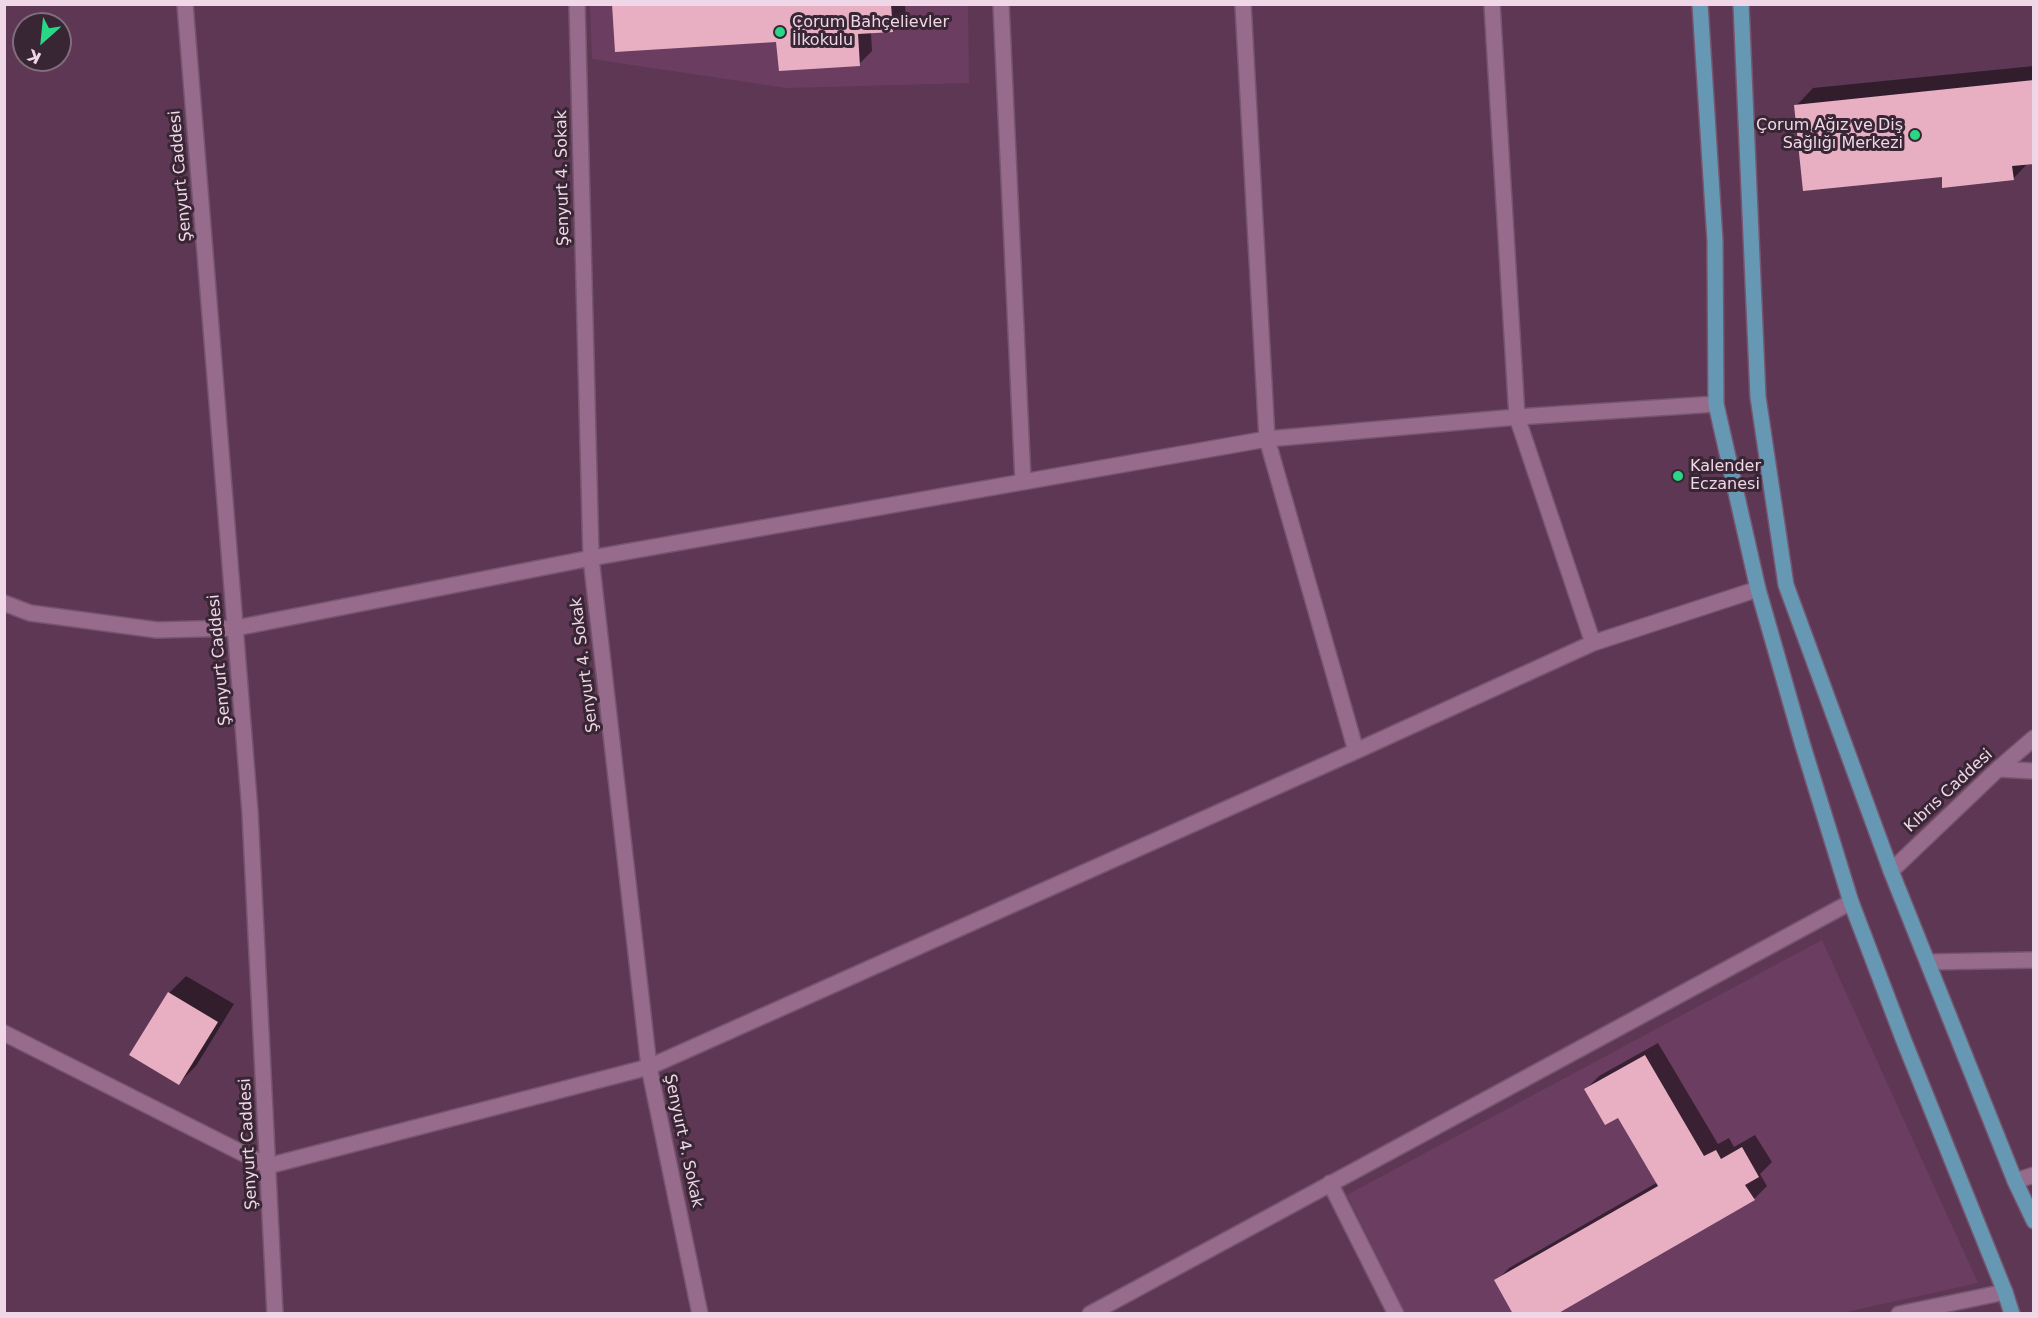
<!DOCTYPE html>
<html>
<head>
<meta charset="utf-8">
<style>
	body { margin:0 }
	#map { position:relative; width:2038px; height:1318px; overflow:hidden; background:#5e3755; font-family:"DejaVu Sans",sans-serif }
	canvas { display:block }
	.frame { position:absolute; inset:0; border:6px solid #efd7e8; pointer-events:none }
	.north { position:absolute; left:12px; top:12px; width:60px; height:60px; box-sizing:border-box; background:#382634; border:2px solid #816d7c; border-radius:50%; rotate:207deg; font-size:16px; font-weight:700; line-height:24px; text-align:center; color:#efd7e8 }
	.north::after { content:''; display:block; margin:auto; width:21px; height:27px; background:#29d885; clip-path:polygon(50% 0,100% 100%,50% 72%,0 100%) }
</style>
</head>
<body>
<div id="map">
<canvas width="2038" height="1318"></canvas>
<div class="frame"></div>
<div class="north">K</div>
</div>
<script>
const ctx = document.querySelector('canvas').getContext('2d');
ctx.lineJoin = 'round';
function fill(path, color) {
  ctx.fillStyle = color;
  ctx.fill(path, 'evenodd');
}
function stroke(path, color, width, dash) {
  ctx.strokeStyle = color;
  ctx.lineWidth = width;
  ctx.lineCap = dash ? 'butt' : 'round';
  ctx.setLineDash(dash || []);
  ctx.stroke(path);
}
function label(font, color, halo, rows, align = 'center') {
  ctx.font = font + ' "DejaVu Sans",sans-serif';
  ctx.lineWidth = 6;
  ctx.setLineDash([]);
  ctx.textBaseline = 'middle';
  ctx.strokeStyle = halo;
  ctx.fillStyle = color;
  for (const [text, x, y, turn = 0] of rows) {
    ctx.save();
    ctx.translate(x, y);
    ctx.rotate((+turn || 0) * Math.PI / 180);
    ctx.textAlign = isNaN(turn) ? turn : align;
    if (halo) ctx.strokeText(text, 0, 0);
    ctx.fillText(text, 0, 0);
    ctx.restore();
  }
}
const built = new Path2D(`
	M590 5H968L969 83 787 88 592 59Z
	M1822 940 1978 1283 1837 1314 1405 1313 1347 1195Z`);
const shadow = new Path2D(`
	M614 4H905L906 18 893 31 871 32 872 51 859 64 778 40Z
	M2034 66V163H2028L2013 179 1943 175 1796 106 1813 88Z
	M186 976 234 1004 196 1066 179 1083 169 993Z
	M1658 1043 1718 1144 1729 1138 1734 1147 1755 1135 1772 1162 1760 1174 1767 1186 1754 1199 1496 1281 1509 1268 1658 1182 1619 1116 1586 1089 1599 1076Z`);
const building = new Path2D(`
	M612 4H891L893 32 858 34 860 66 779 71 776 42 615 52Z
	M2034 80V164L2012 166 2014 180 1942 188V177L1803 191 1794 105Z
	M168 992 218 1022 179 1085 129 1055Z
	M1645 1055 1704 1156 1716 1150 1721 1159 1742 1147 1759 1177 1745 1185 1755 1200 1557 1314H1513L1494 1280 1658 1186 1618 1118 1605 1125 1584 1089Z`);
const minor = new Path2D(`
	M185 4 250 812 275 1314
	M577 4 591 558 649 1067 700 1314
	M1001 4 1023 481
	M1243 4 1267 439 1356 751
	M1492 4 1517 417 1593 643
	M4 603 30 613 157 630 236 628 591 558 1267 439 1517 417 1716 404
	M1998 769 2034 771
	M1891 871 1998 769 2034 738
	M1928 962 2034 960
	M4 1033 268 1166 649 1067 1356 751 1593 643 1758 589
	M2015 1181 2034 1175
	M1330 1183 1396 1314
	M1090 1314 1851 902
	M1899 1314 2005 1292`);
const major = new Path2D(`
	M1700 4 1715 241 1716 404 1758 589 1803 746 1851 902 1904 1041 2005 1292 2012 1314
	M1741 4 1758 397 1786 585 1891 871 2015 1181 2034 1221`);
const markers = [
	[780,32,6,"#29d885"],
	[1915,135,6,"#29d885"],
	[1678,476,6,"#29d885"]
];
const poiNames = [
	["Çorum Bahçelievler",792,23],
	["İlkokulu",792,41],
	["Çorum Ağız ve Diş",1903,126,"right"],
	["Sağlığı Merkezi",1903,144,"right"],
	["Kalender",1690,467],
	["Eczanesi",1690,485]
];
const streetNames = [
	["Şenyurt Caddesi",181,176,-95],
	["Şenyurt 4. Sokak",563,178,-91],
	["Şenyurt Caddesi",220,660,-95],
	["Şenyurt 4. Sokak",585,665,-97],
	["Kıbrıs Caddesi",1949,791,-43],
	["Şenyurt 4. Sokak",683,1141,78],
	["Şenyurt Caddesi",249,1144,-93]
];
fill(built, '#6b3e61');
fill(shadow, '#0007');
fill(building, '#e8afc3');
stroke(minor, '#76566e', 18);
stroke(major, '#76566e', 18);
stroke(minor, '#966b8b', 15);
stroke(major, '#6698b4', 15);
for (const [x, y, r, color] of markers) {
  const dot = new Path2D();
  dot.arc(x, y, r, 0, 2 * Math.PI);
  ctx.fillStyle = color;
  ctx.fill(dot);
  stroke(dot, '#382634', 2);
}
label('16px', '#efd7e8', '#382634', poiNames, 'left');
label('16px', '#efd7e8', '#382634', streetNames);
</script>
</body>
</html>
